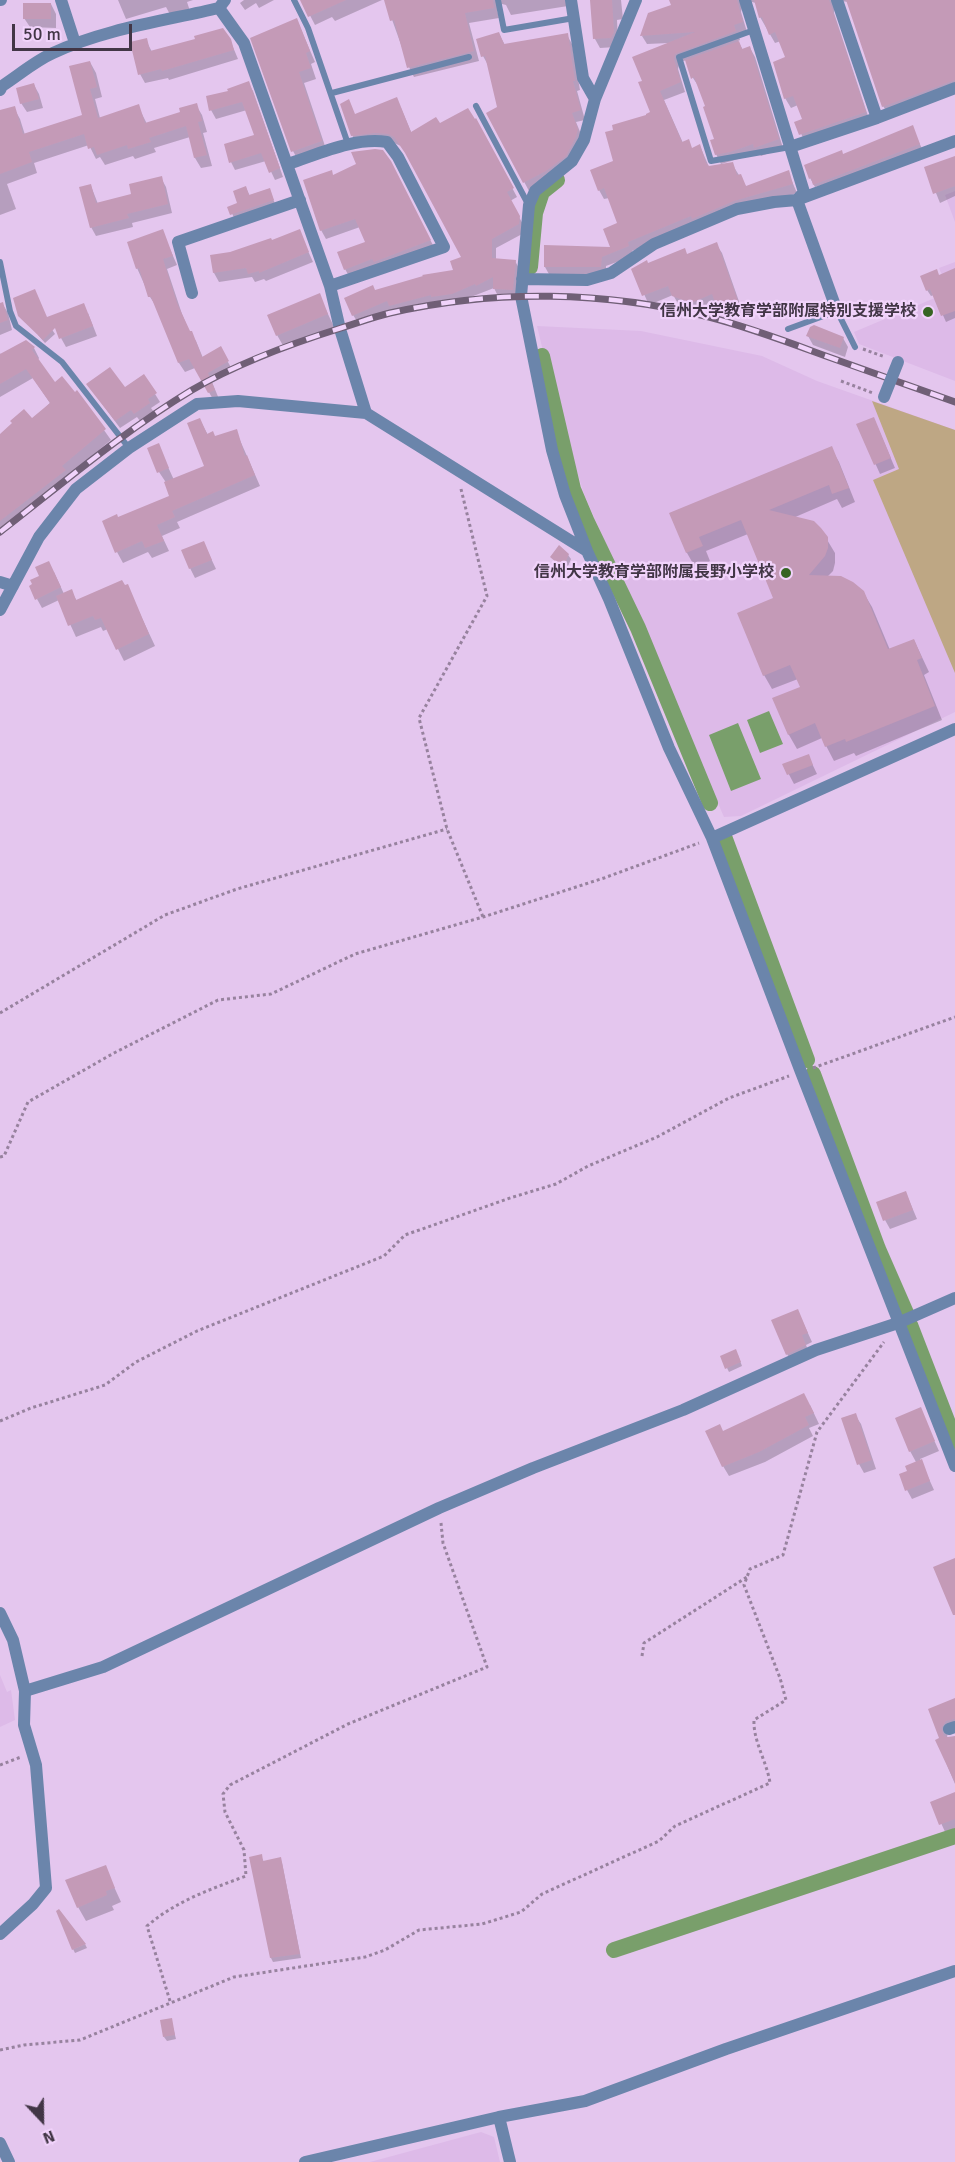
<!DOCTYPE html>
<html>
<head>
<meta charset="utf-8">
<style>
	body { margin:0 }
	#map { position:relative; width:955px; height:2162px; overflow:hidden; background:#e4c6ee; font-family:Signika,sans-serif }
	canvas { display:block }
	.north { position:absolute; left:12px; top:2090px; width:60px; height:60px; -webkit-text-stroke:4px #f1d3fb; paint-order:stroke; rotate:158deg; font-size:16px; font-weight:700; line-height:24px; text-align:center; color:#423646 }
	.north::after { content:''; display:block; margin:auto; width:21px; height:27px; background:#423646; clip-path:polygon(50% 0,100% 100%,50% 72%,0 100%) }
	.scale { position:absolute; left:12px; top:24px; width:120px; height:27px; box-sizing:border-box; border:3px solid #423646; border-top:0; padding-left:8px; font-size:18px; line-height:21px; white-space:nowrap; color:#423646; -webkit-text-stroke:4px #f1d3fb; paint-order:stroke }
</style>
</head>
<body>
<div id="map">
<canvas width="955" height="2162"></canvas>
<div class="north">N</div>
<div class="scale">50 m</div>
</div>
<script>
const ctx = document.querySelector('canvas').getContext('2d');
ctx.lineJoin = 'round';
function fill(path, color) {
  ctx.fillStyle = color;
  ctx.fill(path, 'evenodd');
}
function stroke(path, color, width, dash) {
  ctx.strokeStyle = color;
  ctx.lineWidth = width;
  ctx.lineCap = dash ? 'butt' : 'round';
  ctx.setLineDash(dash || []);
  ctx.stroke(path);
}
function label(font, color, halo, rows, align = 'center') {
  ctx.font = font + ' Signika,"Noto Sans JP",sans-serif';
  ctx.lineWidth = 4.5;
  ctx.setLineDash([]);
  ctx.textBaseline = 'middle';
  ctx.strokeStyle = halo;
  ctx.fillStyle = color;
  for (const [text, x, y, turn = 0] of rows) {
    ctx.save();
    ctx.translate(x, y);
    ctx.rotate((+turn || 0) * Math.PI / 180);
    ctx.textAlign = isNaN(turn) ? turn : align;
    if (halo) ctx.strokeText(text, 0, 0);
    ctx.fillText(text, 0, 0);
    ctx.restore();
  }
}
const built = new Path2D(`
	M955 191V222L945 195Z
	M955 262V381L859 344 854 332 949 292 939 268Z
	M537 326 641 331 762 356 817 381 955 430V712L741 816 724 817 584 494 555 401Z
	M0 1675 7 1692 11 1690 15 1720 0 1727Z
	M481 2132 494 2137 500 2162H370Z`);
const green = new Path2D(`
	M872 401 955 430V673L873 480 899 469Z`);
const water = new Path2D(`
	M769 711 783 744 760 753 747 720Z
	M738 723 761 779 731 791 709 735Z`);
const shadow = new Path2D(`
	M118 0H193L187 2 191 14 173 20 166 7 126 19Z
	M244 0H274L259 8 256 3 245 10 240 3Z
	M302 0H382L335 21 332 17 315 25Z
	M385 0H566L568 6 511 15 506 5 502 4 497 9 499 18 469 23 479 61 414 77 409 67Z
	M591 0H621L623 19 617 20 618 42 616 47 600 48 595 39Z
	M671 0H955V90L889 115 883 106 848 2 841 1 835 4 834 13 870 122 806 144 796 123 804 120 798 105 791 108 785 98 787 57 781 41 775 43 760 17 756 3 748 1 743 4 741 12 747 32 738 34 740 40 738 41 743 50 750 48 755 57 783 148 761 156 759 153 721 164 716 154V140L707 107 699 87 693 78 687 60 680 62 678 69 685 92 664 100 683 143 693 149 700 146 709 167 732 164 747 188 788 172 797 193 697 225 632 251 633 256 606 266V276H550L545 267 612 248 619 224 609 198 604 199 599 190 615 162 652 113 643 82 669 43 647 44 642 36 673 6Z
	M51 4 56 14V28L30 27 24 18Z
	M297 20 315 62 311 64 316 79 304 83 327 152 299 162 293 151Z
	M499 34 505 45 567 35 572 44 580 90 577 91 585 120 576 122 583 139 581 147 529 191 488 114 499 108 488 65 483 56Z
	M146 40 152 52 230 40 238 59 169 80 168 78 145 83 140 74Z
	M90 62 96 73 102 97 95 99 100 118 138 106 147 124 181 113 196 105 202 115 207 132 203 133 212 166 201 168 195 158 190 137 154 148 156 152 135 159 133 156 105 165 100 157 96 159 89 145 34 163 37 173 7 184 16 209 0 215V112L14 108 20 119 25 135 84 116Z
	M248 83 253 91 283 177 275 180 266 161 235 170 231 162 256 136 247 110 216 119 211 110 230 92Z
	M34 85 39 94 43 108 27 112 21 103Z
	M401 108 412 134 440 125 481 129 517 197 510 201 524 226V233L496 248V260L515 261 520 270 518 299 499 298 494 288 458 302 438 305 437 303 395 315 393 310 359 324 353 315 375 292 455 271 463 258 410 159 401 146 394 143 357 144 352 135 355 115Z
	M912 127 924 153 815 187 810 178 843 156Z
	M955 157V196L940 203 926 168Z
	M395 172 435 249 350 278 345 269 367 243 360 227 326 239 321 230 333 176Z
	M161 178 166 187 172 213 132 223 133 227 96 236 91 227V186L98 204 133 195Z
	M246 188 250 196 269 190 278 210 237 224 229 207 239 204Z
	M162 231 177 265 167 269 182 314 190 333 196 341 203 358 220 348 233 371 212 382 219 399 214 401 195 368 185 372 179 363 156 306 150 297 137 268Z
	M299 231 313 262 266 281 264 279 255 282 252 277 219 282 214 273 212 256 231 253 272 242Z
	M716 244 722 253 742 310 724 317 717 303 697 312 679 305 673 295 649 305 633 270 648 264 687 255Z
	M955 270V318L946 322 934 295 931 296 927 290 939 276Z
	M319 295 335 329 285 349 277 335Z
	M2 303 8 313 12 330 0 335V304Z
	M88 313 97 336 66 347 61 338Z
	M51 328 55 334 45 343 38 335Z
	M808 336 843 338 848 347 845 357 813 345Z
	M25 342 34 348 39 358 38 360 54 384 75 394 77 392 111 440 67 476 70 481 0 536V436L32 420 50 403 33 378 0 397V353L1 355Z
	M88 385 155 394 160 402 151 408 154 412 140 421 137 417 120 428Z
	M200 420 208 435 215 438 236 431 260 486 177 522 180 528 162 536 169 551 152 558 148 552 123 563 117 552 118 518 171 496 165 481 159 472 158 445 174 480 206 467Z
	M858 425 878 428 895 468 880 474Z
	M831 448 839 462 855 502 842 508 837 499 793 518 826 538 835 553V563L833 571 827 577 863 592 872 607 890 650 914 640 929 672 924 675 942 720 856 756 854 753 834 761 822 738 797 749 789 735 774 699 802 688 798 679 772 689 764 675 775 599 748 534 706 551 710 561 695 567 687 553 671 513Z
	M208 552 216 569 195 578 190 568Z
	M568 555 571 559 566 571 551 557Z
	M54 572 64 594 71 591 77 601 127 586 155 646 124 661 108 629 103 631 101 627 76 637 59 600 42 608 37 599Z
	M808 755 817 774 794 784 784 765Z
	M906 1193 917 1219 890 1229 885 1220Z
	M802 1320 812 1342 806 1345 810 1355 792 1363 787 1354Z
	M738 1355 742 1366 729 1372 727 1368Z
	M810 1405 819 1424 809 1428 813 1436 765 1462 729 1476 723 1466V1432Z
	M920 1409 939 1451 920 1459 934 1490 912 1499 907 1490 909 1472 916 1462 910 1451Z
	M855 1415 861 1424 876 1469 864 1473 859 1464Z
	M955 1699V1729L948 1732 947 1737H955V1784L937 1741 941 1738 930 1710Z
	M955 1794V1831L946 1834 932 1803Z
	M261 1856 264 1862 280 1859 282 1863 301 1958 273 1962 271 1958Z
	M105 1867 121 1902 112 1906 114 1910 86 1921 78 1907Z
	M85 1944 87 1948 75 1953 73 1949Z
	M171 2019 176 2039 167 2041 164 2037Z`);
const canal = new Path2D(`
	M530 267 535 213 542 192 557 180
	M542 356 573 489 587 522 638 628 710 803
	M725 839 807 1060
	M813 1074 878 1249 906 1313
	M910 1325 955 1441
	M614 1950 955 1836`);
const building = new Path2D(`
	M300 0H346L308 17Z
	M384 0H493L494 8 465 13 474 51 407 68 394 20 390 21Z
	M590 0H612L614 32 611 38 593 39Z
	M669 0H737L743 22 734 25 736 31 675 54 674 59 681 82 660 91 682 142 689 139 692 148 700 144 706 163 709 166 733 162 737 175 741 174 746 186 789 170 793 184 734 201 692 219 691 216 628 242 629 246 602 257 601 267H544V245L610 247 603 229 617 223 604 188 598 191 590 170 613 161 605 132 613 130 612 125 646 115V114L650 112 638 82 642 81 632 57 695 32 640 36 648 13 671 5Z
	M754 0H829L866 112 799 135 794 122 802 119 793 96 784 99 773 62 785 57 775 32 769 35 762 17 759 18Z
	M846 0H955V80L882 107Z
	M23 3H51V19H23Z
	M297 18 310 51 306 53 311 68 299 72 322 141 291 152 250 38Z
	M223 28 231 39 234 50 162 71 161 69 138 75 130 42 147 38 150 51 195 39 194 36Z
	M499 32 504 44 568 33 575 81H573L581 110 572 113 578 129 576 137 566 156 546 171 523 183 486 113 497 107 485 56 481 57 476 39Z
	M739 41 742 49 750 46 779 139 754 148 753 144 730 152 715 155 710 140 714 139 703 107 705 106 694 77 691 79 685 60Z
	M90 61 97 87 90 89 98 118 139 104 145 123 180 112 179 108 197 103 202 121 198 122 207 155 194 158 186 126 149 138 151 142 128 149 127 145 97 155 94 147 88 149 84 134 29 152 32 162 0 174V110L15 106 23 134 82 115 69 66Z
	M249 81 280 168 269 173 261 153 229 163 224 144 254 135 242 102 209 111 206 96 228 91 227 89Z
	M34 83 39 99 20 104 16 88Z
	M397 97 411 132 436 117 440 123 468 108 475 119 476 118 514 188 507 192 520 216 519 224 492 239V258L516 260 513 290 493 289V277L476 286 475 284 452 294 431 297V295L389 306 387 301 352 316 344 298 373 285 375 290 423 276 422 275 453 270 450 261 461 257 405 153 394 137 388 134 375 133 351 136 340 104 349 99 355 114Z
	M913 125 920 144 813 185 811 178 809 179 804 165 842 150 843 154Z
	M375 149 383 150 391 161 431 240 374 262 372 259 344 270 337 252 365 242 355 219 320 231 303 180 332 170 333 175 356 164 351 152Z
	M955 156V186L933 194 924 167Z
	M162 176 168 204 127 214 129 218 90 228 79 187 91 184 96 203 131 194 129 184Z
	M246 186 249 195 270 188 274 200 230 215 227 207 237 203 233 191Z
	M163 229 173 256 163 259 177 303 190 331H192L202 357 221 346 229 361 208 373 215 390 208 393 189 359 178 363 151 297H148L139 268 136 269 127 242Z
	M300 229 309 252 259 273V271L248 274 246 268 213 273 210 255 230 252 271 238 272 240Z
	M717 242 738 301 717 308 712 294 691 303 672 296 668 286 642 296 631 269 647 260 648 263 685 248 687 254Z
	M955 268V311L941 316 930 289 926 291 920 276 937 269 939 275Z
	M35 289 47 317 84 303 93 326 59 339 55 328 43 340 18 316 13 298Z
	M320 293 328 314 276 336 267 315Z
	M3 302 8 320 0 323V303Z
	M814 325 844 337 840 348 806 336 810 327Z
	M26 340 35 347 32 350 55 382 62 376 75 392 77 390 106 429 62 466 66 470 0 521V434L12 423 10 421 24 409 32 418 50 403 26 369 0 384V354Z
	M110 367 125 387 144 374 157 393 148 399 150 403 134 414 131 410 115 421 86 384Z
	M874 417 891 458 874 465 856 424Z
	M200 418 207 434 213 431 215 436 237 429 245 456 247 455 255 475 172 511 175 517 157 525 164 541 145 548 142 541 115 553 102 521 117 514 118 517 169 496 164 482 204 466 187 423Z
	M159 443 169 468 157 473 147 448Z
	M832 446 849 488 832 494 829 485 769 510 814 521 821 528 828 537V548L825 556 809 575 841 576 853 582 864 591 888 649 914 639 922 658 917 660 935 706 846 742 845 739 825 747 815 723 788 735 772 698 800 687 790 665 763 676 737 613 773 598 741 520 699 537 703 546 686 553 669 513Z
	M204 541 212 560 189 569 181 550Z
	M559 545 569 554 563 568 550 557Z
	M49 561 61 587 35 600 29 586 32 584 30 580 39 576 35 567Z
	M122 580 125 585 128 584 149 634 116 650 101 618 95 620 93 616 68 626 56 596 72 589 76 600Z
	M809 754 813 765 787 775 782 764Z
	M906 1191 913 1210 883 1221 876 1202Z
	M798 1309 808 1333 802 1335 806 1345 786 1355 771 1320Z
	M736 1349 741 1362 725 1369 720 1356Z
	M804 1393 814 1413 805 1417 809 1425 759 1452 722 1467 705 1431 720 1424 723 1431Z
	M921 1407 935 1441 909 1452 895 1418Z
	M856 1413 872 1460 857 1465 841 1418Z
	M922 1459 930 1481 905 1491 899 1474 907 1471 905 1466Z
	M955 1558V1615H953L933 1567Z
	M955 1698V1719L946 1721 941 1728 944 1736 948 1737 955 1736V1783L935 1740 939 1738 928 1709Z
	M955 1792V1819L939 1825 930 1802Z
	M262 1854 263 1861 281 1857 300 1954 270 1958 249 1857Z
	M106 1865 115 1888 106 1891 107 1895 77 1908 65 1880Z
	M59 1909 86 1944 72 1950 56 1911Z
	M172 2018 175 2035 163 2037 160 2020Z`);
const path = new Path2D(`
	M863 349 885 357
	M841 381 873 393
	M461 489 487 596 419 718 447 829 483 917
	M0 1013 165 915 237 889 447 829
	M813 1068 955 1017
	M0 1157 4 1156 28 1102 114 1053 218 1000 271 994 355 954 483 917 604 878 699 843
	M0 1421 31 1408 105 1385 136 1362 197 1331 384 1256 405 1235 513 1197 556 1184 588 1166 657 1137 729 1098 789 1076
	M642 1656 644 1643 747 1577
	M0 1765 21 1757
	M170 2001 147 1926C176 1901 211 1889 246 1876L244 1850 225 1812 223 1794 230 1785 348 1724 487 1667 443 1543 441 1523
	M0 2050 24 2045 80 2040 234 1977 365 1957 385 1950 419 1930 482 1924 521 1912 542 1894 659 1841 675 1826 770 1783C767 1762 753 1741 754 1720L786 1700 780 1678 744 1585 750 1569 783 1555 817 1432 884 1342`);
const lane = new Path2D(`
	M294 0 308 28 348 144
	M498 0 504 30 574 18
	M754 30 679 57 711 161 790 147
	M332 93 469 57
	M476 106 528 204
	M0 262 10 311 16 326 62 362 129 448
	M788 329 837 311 855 347`);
const street = new Path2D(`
	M0 0H1
	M61 0 75 43
	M571 0 583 78 595 99
	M745 0 804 192 797 200 837 311
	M219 8 244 43 330 286 444 247 398 157 387 142C354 137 319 154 288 164
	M0 90 2 86C19 75 35 61 53 53 104 29 164 21 219 8L225 0
	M877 118 955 88
	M790 147 877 118 837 0
	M522 279 587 280 611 273 654 244 737 209 774 202 797 200 955 141
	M330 286 340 329 366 413
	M192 293 178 242 300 200
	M587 551 565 495 552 450 521 296 529 205 535 191 572 161 584 140 595 99 636 0
	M0 582 13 586
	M0 610 39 537 76 489 129 448 197 404 238 401 366 413 587 551 609 599 669 748 712 838 801 1072 955 1466
	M712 838 955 729
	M0 1613 13 1640 25 1691 24 1725 36 1765 46 1888 33 1904 0 1934
	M25 1691 103 1667 439 1508 533 1468 683 1410 816 1350 898 1323 955 1298
	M949 1729 955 1727
	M499 2117 585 2101 726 2049 955 1971
	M0 2143 9 2162
	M305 2162 499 2117 510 2162`);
const rail = new Path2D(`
	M0 532C63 483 124 431 192 390 238 363 290 344 341 328 357 323 373 317 390 313 495 289 606 291 709 317 748 327 785 341 823 355 867 371 911 386 955 402`);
const streetBridge = new Path2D(`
	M884 397 898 362`);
const markers = [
	[928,312,6,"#366423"],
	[786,573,6,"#366423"]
];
const poiNames = [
	["信州大学教育学部附属特別支援学校",916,312],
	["信州大学教育学部附属長野小学校",774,573]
];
fill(built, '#ddbae8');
fill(green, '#bea784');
fill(water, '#799f6b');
fill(shadow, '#0003');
stroke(canal, '#799f6b', 16);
fill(building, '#c49ab7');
stroke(path, '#97829e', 3, [3, 3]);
stroke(lane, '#6b85ab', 6);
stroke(street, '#6b85ab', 12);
stroke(rail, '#705f76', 7);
stroke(rail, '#f1d3fb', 4.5, [14]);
stroke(streetBridge, '#6b85ab', 12);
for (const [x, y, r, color] of markers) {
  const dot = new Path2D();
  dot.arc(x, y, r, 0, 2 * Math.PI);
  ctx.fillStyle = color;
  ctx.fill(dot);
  stroke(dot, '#f1d3fb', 2);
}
label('bold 16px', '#423646', '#f1d3fb', poiNames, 'right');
</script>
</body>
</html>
